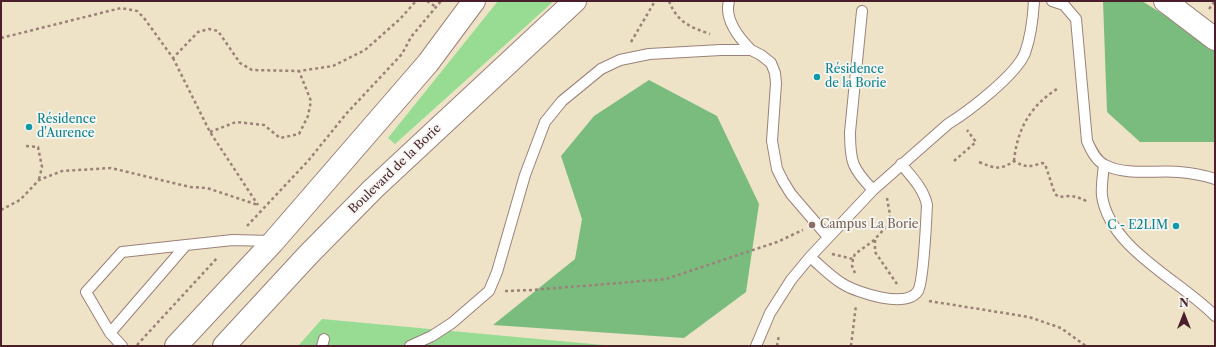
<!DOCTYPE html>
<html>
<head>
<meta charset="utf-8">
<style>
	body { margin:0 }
	#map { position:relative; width:1216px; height:347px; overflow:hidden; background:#efe3c7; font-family:"Libre Caslon Text",serif }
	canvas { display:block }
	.frame { position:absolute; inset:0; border:2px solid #4a1f2b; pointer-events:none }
	.north { position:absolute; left:1164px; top:295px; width:40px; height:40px; -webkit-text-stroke:3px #f6f6f2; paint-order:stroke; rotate:0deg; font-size:11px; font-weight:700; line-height:16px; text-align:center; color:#4a1f2b }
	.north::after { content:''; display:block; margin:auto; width:14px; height:18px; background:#4a1f2b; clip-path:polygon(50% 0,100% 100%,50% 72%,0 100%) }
</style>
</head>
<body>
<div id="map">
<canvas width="1216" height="347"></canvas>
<div class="frame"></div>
<div class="north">N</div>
</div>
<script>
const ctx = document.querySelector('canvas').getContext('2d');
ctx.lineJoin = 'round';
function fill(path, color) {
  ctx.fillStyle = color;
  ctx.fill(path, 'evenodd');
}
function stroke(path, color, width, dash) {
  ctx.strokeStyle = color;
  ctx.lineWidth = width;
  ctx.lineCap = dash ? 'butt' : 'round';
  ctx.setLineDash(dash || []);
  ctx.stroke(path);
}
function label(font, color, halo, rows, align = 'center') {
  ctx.font = font + ' "Libre Caslon Text",serif';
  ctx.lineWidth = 3.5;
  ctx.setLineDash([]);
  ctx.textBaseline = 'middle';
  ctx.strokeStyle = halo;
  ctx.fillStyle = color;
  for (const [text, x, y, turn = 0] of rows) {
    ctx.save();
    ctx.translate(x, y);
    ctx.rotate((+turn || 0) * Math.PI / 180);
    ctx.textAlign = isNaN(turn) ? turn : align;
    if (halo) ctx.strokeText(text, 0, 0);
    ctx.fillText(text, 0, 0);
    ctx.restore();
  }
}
const green = new Path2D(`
	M498 1H554L395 144 388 138Z
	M322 319 614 346H298Z`);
const forest = new Path2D(`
	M1103 1H1142L1215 47V142H1140L1107 112Z
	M649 80 717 116 759 204 746 292 684 338 493 325 575 259 582 219 561 156 594 116Z`);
const path = new Path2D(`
	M427 1 436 7
	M669 1C677 22 690 27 710 34
	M1209 9 1215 1
	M1 38 121 8 137 11 144 18 173 58 198 32 209 29 218 31 240 63 252 70 299 71 333 66 365 50 400 19 416 1
	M631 42 655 1
	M173 58 210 132 258 205
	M210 132 236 122 264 125 280 138 299 134 308 116 311 101 299 71
	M26 146 38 147 42 167 39 179
	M954 161 976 142 967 130
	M1014 161C1017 130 1030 106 1057 89
	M979 162C994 168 1000 171 1014 161 1026 168 1029 167 1042 163L1045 164 1055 194 1059 197C1073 195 1076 196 1088 202
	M1 210 20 200 39 180 62 171 111 168 190 187 207 188 258 205
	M247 226 308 161 346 114 402 54 411 37 441 1
	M875 240V252L897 284
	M832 254 853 259 855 254 873 241 889 224 890 215 887 198
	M853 259 852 266 855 273
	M505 291 533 290 666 279 777 242 803 230
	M929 301 1029 317 1061 328 1086 346
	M137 345 218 257
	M777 346 779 335
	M851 346 856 305`);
const service = new Path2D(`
	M729 1C724 19 739 38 751 50
	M1052 1 1064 5 1076 19 1087 141C1091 150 1096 161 1105 165 1127 176 1155 170 1179 172 1192 173 1203 175 1215 179
	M862 11 850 132C850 162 852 168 873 190
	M1104 165C1103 175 1101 186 1102 196 1110 249 1180 280 1215 316
	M810 257C821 266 831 277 843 284 858 293 906 309 918 291 924 280 926 222 927 205 924 189 911 176 901 164
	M110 333 86 292 122 252 186 245
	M122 346 110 333 186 245 233 240 271 241
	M322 346 324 339
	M410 346 432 336 452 323 489 291 497 272 525 175 545 122 562 101 584 83 601 69 620 60 649 54 721 50H751L761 55 771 63 775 73 776 83 772 141 777 169 783 181 791 194 828 237
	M756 346 770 313 791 280 810 257 873 190 948 124C969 111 1016 75 1025 53 1031 36 1033 19 1034 1`);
const tertiary = new Path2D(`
	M1165 1 1215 39`);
const primary = new Path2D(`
	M176 346 273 242 428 63 474 1
	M224 346 308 255 373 189 575 1`);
const markers = [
	[817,77,4,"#0f9aa8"],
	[29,127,4,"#0f9aa8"],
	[812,225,4,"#8d6e63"],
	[1176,226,4,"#0f9aa8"]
];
const cultureNames = [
	["Résidence",825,70],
	["de la Borie",825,84],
	["Résidence",37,120],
	["d'Aurence",37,134],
	["C - E2LIM",1168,226,"right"]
];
const streetNames = [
	["Boulevard de la Borie",395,169,-44]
];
const educationNames = [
	["Campus La Borie",820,225]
];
fill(green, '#98dc94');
fill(forest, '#7abc7e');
stroke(service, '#9c8179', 12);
stroke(tertiary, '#9c8179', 24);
stroke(primary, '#9c8179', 24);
stroke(path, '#9c8179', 2.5, [3, 3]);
stroke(service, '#fff', 10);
stroke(tertiary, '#fff', 22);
stroke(primary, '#fff', 22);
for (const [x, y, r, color] of markers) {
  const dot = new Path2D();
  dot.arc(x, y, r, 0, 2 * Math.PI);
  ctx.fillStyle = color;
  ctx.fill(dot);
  stroke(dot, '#f6f6f2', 1.5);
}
label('12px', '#0d838f', '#f6f6f2', cultureNames, 'left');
label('12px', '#4a1f2b', '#f6f6f2', streetNames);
label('12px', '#785e54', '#f6f6f2', educationNames, 'left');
</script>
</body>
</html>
